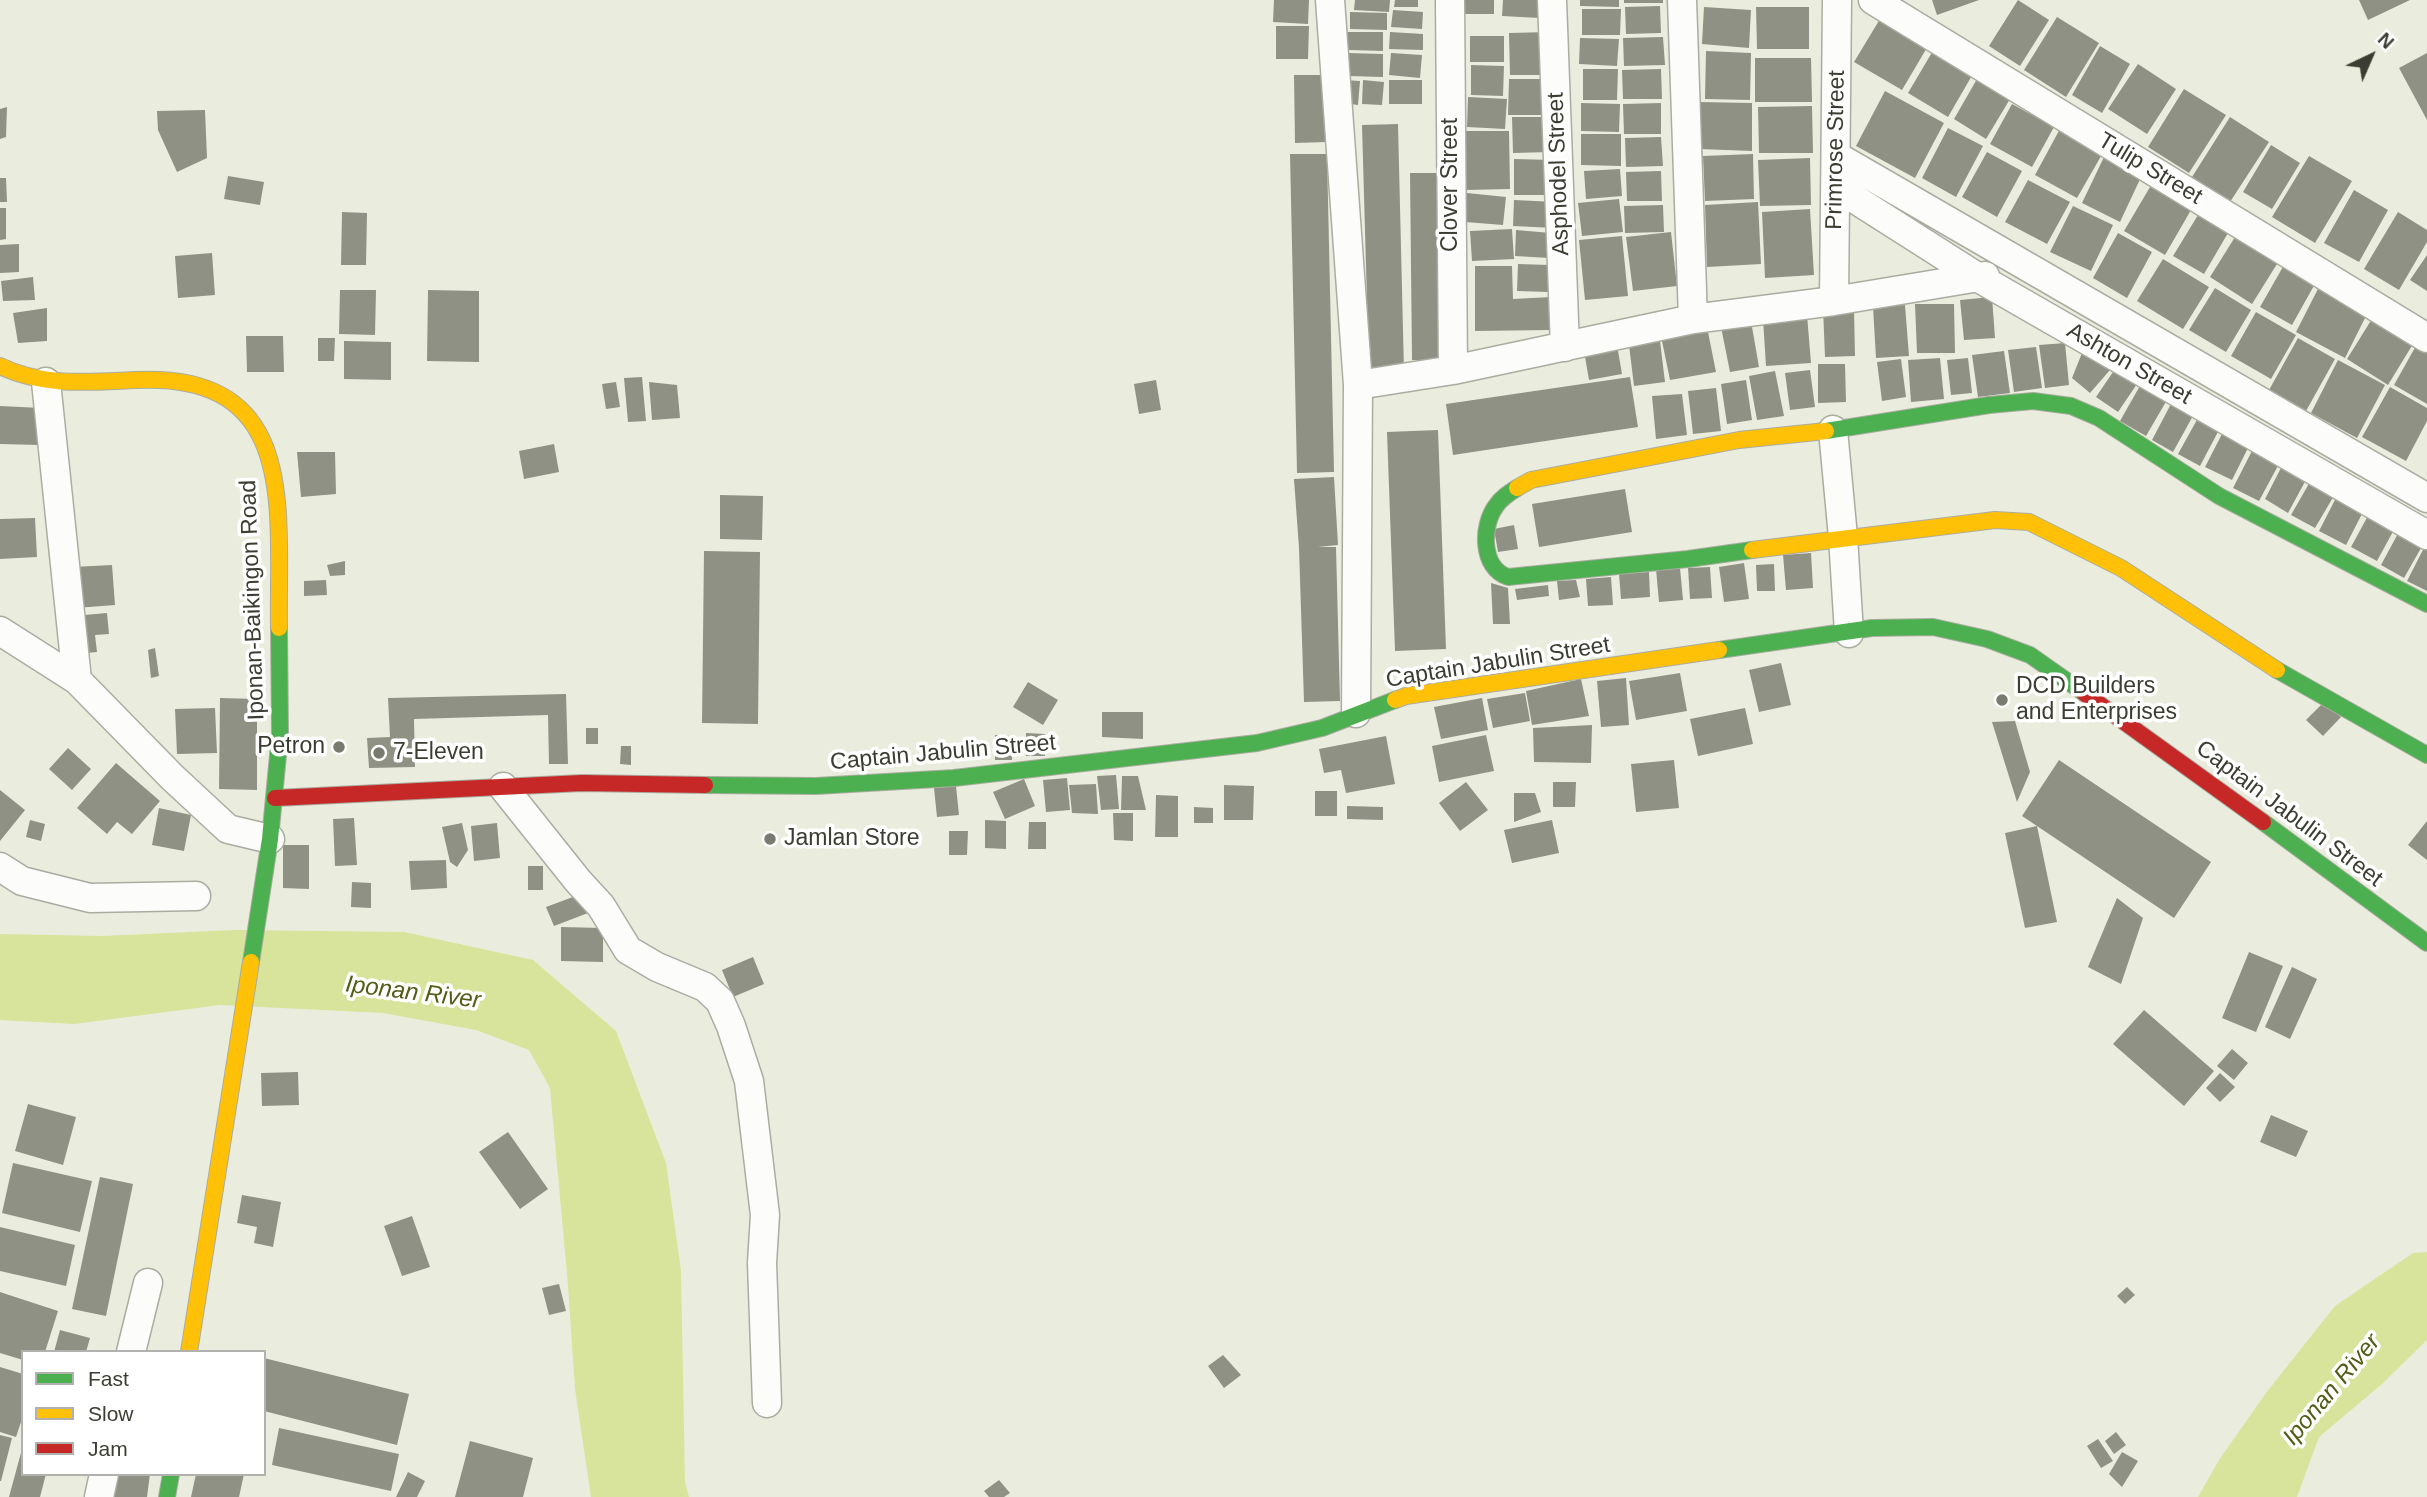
<!DOCTYPE html>
<html>
<head>
<meta charset="utf-8">
<style>
	body { margin:0 }
	#map { position:relative; width:2427px; height:1497px; overflow:hidden; background:#eaedde; font-family:Helvetica,sans-serif }
	canvas { display:block }
	.legend { position:absolute; left:21px; top:1350px; width:245px; height:126px; box-sizing:border-box; background:#fff; border:2px solid #b1b1ad; margin:0; padding:9px 12px; list-style:none; font-size:21px; color:#3b3d32 }
	.legend li { display:flex; align-items:center; gap:14px; height:35px }
	.legend b { width:35px; border:2px solid #b1b1ad }
	.north { position:absolute; left:2336px; top:21px; width:70px; height:70px; -webkit-text-stroke:5px #fff; paint-order:stroke; rotate:44deg; font-size:19px; font-weight:700; line-height:28px; text-align:center; color:#3b3d32 }
	.north::after { content:''; display:block; margin:auto; width:24px; height:32px; background:#3b3d32; clip-path:polygon(50% 0,100% 100%,50% 72%,0 100%) }
</style>
</head>
<body>
<div id="map">
<canvas width="2427" height="1497"></canvas>
<ul class="legend">
<li><b style="height:9px;background:#4caf50"></b>Fast</li>
<li><b style="height:9px;background:#ffc107"></b>Slow</li>
<li><b style="height:9px;background:#c62828"></b>Jam</li>
</ul>
<div class="north">N</div>
</div>
<script>
const ctx = document.querySelector('canvas').getContext('2d');
ctx.lineJoin = 'round';
function fill(path, color) {
  ctx.fillStyle = color;
  ctx.fill(path, 'evenodd');
}
function stroke(path, color, width, dash) {
  ctx.strokeStyle = color;
  ctx.lineWidth = width;
  ctx.lineCap = dash ? 'butt' : 'round';
  ctx.setLineDash(dash || []);
  ctx.stroke(path);
}
function label(font, color, halo, rows, align = 'center') {
  ctx.font = font + ' Helvetica,sans-serif';
  ctx.lineWidth = 7;
  ctx.setLineDash([]);
  ctx.textBaseline = 'middle';
  ctx.strokeStyle = halo;
  ctx.fillStyle = color;
  for (const [text, x, y, turn = 0] of rows) {
    ctx.save();
    ctx.translate(x, y);
    ctx.rotate((+turn || 0) * Math.PI / 180);
    ctx.textAlign = isNaN(turn) ? turn : align;
    if (halo) ctx.strokeText(text, 0, 0);
    ctx.fillText(text, 0, 0);
    ctx.restore();
  }
}
const water = new Path2D(`
	M235 930 404 932 533 960 616 1031 666 1163 681 1271 685 1482 689 1497H591L575 1389 568 1285 550 1088 529 1050 476 1030 383 1013 220 1005 74 1024 0 1020V934L102 936Z
	M2427 1252V1340L2382 1384 2319 1437 2297 1497H2198L2219 1460 2266 1393 2335 1306 2413 1253Z`);
const building = new Path2D(`
	M1274 0H1309L1308 24 1273 22Z
	M1355 0H1390L1389 12 1354 10Z
	M1395 0H1418V7H1394Z
	M1459 0H1494V14H1459Z
	M1503 0H1541L1540 18 1502 16Z
	M1580 0H1619V7L1580 6Z
	M1624 0H1663V3H1624Z
	M1932 0H1979L1937 15Z
	M2018 0 2049 20 2020 66 1989 46Z
	M2359 0H2410L2368 20Z
	M1660 6 1661 33 1626 34 1625 7Z
	M1704 7 1751 10 1749 48 1702 44Z
	M1756 7H1809V49H1757Z
	M1582 9H1621L1620 35H1582Z
	M1393 10 1423 12 1422 29 1391 27Z
	M1350 12 1387 13V30L1350 29Z
	M2057 17 2099 43 2066 97 2024 70Z
	M1880 19 1928 46 1902 90 1854 62Z
	M1276 26H1309L1308 59H1276Z
	M1348 32H1383V51L1348 50Z
	M1390 32 1423 34V50L1389 49Z
	M1549 32V75H1510L1509 33Z
	M1470 36H1504V62H1470Z
	M1663 37 1665 65 1624 66 1623 38Z
	M1580 38 1619 39 1617 66 1579 64Z
	M2100 46 2130 64 2102 113 2072 95Z
	M1934 49 1974 72 1948 117 1908 93Z
	M1706 51 1751 53 1750 100 1705 99Z
	M1348 53 1383 54V77L1348 76Z
	M1391 53 1422 55 1420 78 1389 75Z
	M2427 53V120L2399 68Z
	M1755 58H1811L1812 102H1755Z
	M2138 64 2176 89 2147 134 2108 109Z
	M1471 65 1504 66 1503 96 1471 95Z
	M1583 69H1618L1617 100H1583Z
	M1661 69 1662 99H1623L1622 70Z
	M1294 75H1326L1327 142 1295 143Z
	M1509 79H1551L1550 115H1508Z
	M1977 79 2010 99 1986 139 1954 119Z
	M1344 80 1360 81 1358 105 1343 103Z
	M1363 80 1384 82 1382 105 1362 104Z
	M1389 80H1422V104H1389Z
	M2184 89 2226 115 2189 173 2148 147Z
	M1885 91 1944 123 1915 178 1856 146Z
	M1468 97 1507 99 1505 129 1467 127Z
	M1699 102 1752 103V151L1699 149Z
	M1581 103 1620 104 1619 132 1581 131Z
	M1661 103V134H1624L1623 104Z
	M2012 104 2054 127 2032 167 1990 144Z
	M1812 106 1813 153H1759L1758 107Z
	M7 107 6 137 0 139V109Z
	M205 110 207 158 177 172 158 130 157 111Z
	M1512 117H1550L1551 152 1513 153Z
	M2230 117 2269 142 2230 202 2192 177Z
	M1398 124 1404 371 1369 372 1362 125Z
	M2061 127 2104 151 2077 198 2035 175Z
	M1948 128 1983 146 1956 197 1922 178Z
	M1464 131H1509L1510 189 1465 190Z
	M1581 134H1621V166L1581 165Z
	M1661 137 1663 166 1626 167 1625 138Z
	M2271 145 2300 163 2272 209 2243 192Z
	M1987 152 2022 171 1997 217 1962 197Z
	M1290 154H1327L1334 472 1297 473Z
	M1753 154 1754 199 1705 201 1703 156Z
	M2309 156 2352 181 2315 243 2272 217Z
	M2104 157 2142 175 2120 222 2082 203Z
	M1810 158 1811 205 1760 206 1758 160Z
	M1514 159 1553 160V195H1514Z
	M1620 169 1622 196 1586 199 1584 171Z
	M1661 171 1662 201H1627L1626 172Z
	M1410 173H1443L1446 360H1412Z
	M228 176 264 182 260 205 224 199Z
	M0 178H6L7 202H0Z
	M2028 180 2070 202 2047 244 2005 222Z
	M2150 187 2191 210 2165 255 2124 231Z
	M2354 190 2388 210 2359 262 2324 243Z
	M1467 193 1506 197 1503 225 1465 222Z
	M1619 199 1623 232 1582 236 1578 203Z
	M1514 200 1555 202 1554 228 1513 226Z
	M1758 202 1761 264 1707 267 1705 205Z
	M1663 205 1664 232 1625 233 1624 206Z
	M2073 206 2113 225 2091 271 2050 252Z
	M0 208H6V239L0 240Z
	M1810 209 1814 275 1765 278 1762 212Z
	M342 212 367 213 366 265H341Z
	M2398 212 2427 230V242L2399 290 2364 269Z
	M2198 215 2228 233 2204 274 2173 256Z
	M1512 229 1514 259 1472 261 1470 231Z
	M1516 230 1551 233 1549 258 1515 256Z
	M1671 232 1677 286 1633 291 1626 237Z
	M2118 233 2152 252 2127 298 2093 278Z
	M1622 236 1628 296 1585 300 1579 240Z
	M2235 237 2277 264 2252 304 2210 277Z
	M19 244V272L0 273V245Z
	M212 253 215 295 178 298 175 256Z
	M2427 255V291L2410 280Z
	M2163 259 2209 287 2183 329 2137 301Z
	M1518 264 1549 265 1548 292 1517 291Z
	M2284 265 2316 282 2292 325 2260 307Z
	M1475 266H1512L1513 299 1551 297 1550 330 1475 331Z
	M33 277 35 300 3 301 1 281Z
	M2321 283 2370 308 2345 358 2296 332Z
	M2215 288 2251 310 2226 352 2189 330Z
	M340 290H376L375 335 339 334Z
	M428 290 479 291V362L427 361Z
	M1992 297 1995 338 1964 340 1960 300Z
	M1915 304H1954L1955 353H1917Z
	M1905 305 1909 356 1876 358 1873 307Z
	M47 308V341L18 343 13 313Z
	M1823 308H1854L1855 356 1825 357Z
	M2256 312 2296 335 2271 379 2231 356Z
	M2375 314 2416 339 2388 385 2347 359Z
	M1807 315 1811 363 1766 366 1763 319Z
	M1751 321 1759 367 1730 372 1721 327Z
	M1707 327 1716 372 1670 380 1661 336Z
	M246 336H283L284 372H247Z
	M318 338H335L334 361H318Z
	M2298 338 2335 359 2306 411 2269 390Z
	M1616 339 1622 374 1589 380 1583 345Z
	M344 341 391 342V380L344 379Z
	M1660 341 1665 382 1634 386 1629 345Z
	M2065 343 2069 385 2045 388 2039 345Z
	M2417 344 2427 350V404L2394 385Z
	M2036 347 2042 388 2014 392 2008 350Z
	M2084 348 2110 370 2090 393 2072 378Z
	M2004 351 2010 393 1978 397 1972 355Z
	M1940 358 1944 399 1911 402 1908 360Z
	M1968 358 1972 393 1951 395 1947 360Z
	M1901 359 1906 397 1882 401 1877 362Z
	M2338 360 2385 385 2357 438 2311 413Z
	M1818 364H1845L1846 402 1818 403Z
	M2115 369 2137 384 2118 412 2096 397Z
	M1810 370 1815 407 1790 410 1785 373Z
	M1775 371 1784 416 1757 420 1749 376Z
	M642 377 646 421 628 422 624 378Z
	M1630 377 1638 427 1453 455 1446 404Z
	M1156 380 1161 410 1139 414 1134 384Z
	M1746 380 1752 420 1727 424 1721 384Z
	M616 382 620 407 606 409 602 384Z
	M649 382 677 385 680 418 652 420Z
	M2141 384 2167 400 2146 436 2120 421Z
	M2390 387 2427 408V421L2406 461 2362 437Z
	M1716 388 1721 431 1693 434 1688 391Z
	M1682 394 1687 435 1656 439 1652 396Z
	M2172 402 2194 414 2173 452 2152 440Z
	M0 406 41 408 39 445 0 444Z
	M2198 418 2219 430 2200 466 2178 454Z
	M1438 430 1446 649 1395 651 1387 432Z
	M2223 432 2249 446 2232 480 2205 467Z
	M554 444 559 472 524 479 519 451Z
	M2254 447 2280 462 2259 501 2233 488Z
	M297 452H335L336 494 301 497Z
	M2282 466 2307 478 2288 513 2265 499Z
	M1334 477 1338 545 1318 547H1336L1340 701 1304 702 1299 548 1294 479Z
	M2311 480 2335 494 2315 528 2291 515Z
	M1625 489 1632 532 1539 547 1532 504Z
	M2338 494 2365 508 2346 545 2319 531Z
	M720 495 763 496 762 540 720 539Z
	M2370 512 2396 526 2377 561 2351 547Z
	M35 518 37 557 0 559V519Z
	M1514 525 1518 549 1498 552 1494 529Z
	M2401 528 2425 541 2404 578 2381 565Z
	M2427 542V591L2407 581Z
	M704 551 760 552 758 724 702 723Z
	M1811 553 1813 588 1786 590 1783 555Z
	M345 561V575L330 576 327 565Z
	M1744 563 1749 599 1724 602 1719 567Z
	M1774 564 1775 591H1757L1756 565Z
	M112 565 115 605 76 608 73 567Z
	M1710 567 1712 598 1690 599 1688 568Z
	M1680 568 1683 600 1659 602 1656 569Z
	M1649 572 1650 597 1621 599 1619 574Z
	M1611 577 1613 605 1588 606 1586 579Z
	M326 580 327 595 304 596V581Z
	M1576 580 1580 597 1559 600 1557 581Z
	M1491 583 1508 588 1510 624H1493Z
	M1548 585 1549 596 1517 600 1515 589Z
	M107 613 109 634 95 635 97 652 77 654 73 616Z
	M155 648 159 676 151 678 148 650Z
	M1781 663 1791 705 1759 712 1749 670Z
	M1680 673 1687 711 1636 720 1629 681Z
	M1626 678 1629 725 1601 727 1597 681Z
	M1581 679 1589 716 1532 725 1526 691Z
	M1028 682 1058 700 1043 725 1013 707Z
	M1525 693 1530 721 1493 728 1487 699Z
	M566 694 568 764H549L548 715 414 719 415 767 369 768 367 738 390 737 388 698Z
	M220 698 257 699V790L219 789Z
	M1482 698 1488 730 1441 739 1434 707Z
	M2325 701 2341 717 2323 736 2306 720Z
	M215 708 217 753 177 754 175 709Z
	M1745 708 1753 744 1698 756 1690 719Z
	M1102 712H1143V739L1102 737Z
	M2015 721 2030 772 2017 802 1992 722Z
	M1592 725 1591 763 1534 762 1533 728Z
	M586 728H598V744H586Z
	M1026 733 1045 734V756H1026Z
	M995 735 1012 736V760H995Z
	M1486 735 1494 771 1439 782 1432 746Z
	M1386 736 1395 784 1346 793 1341 770 1324 773 1319 749Z
	M621 746H631V765L620 764Z
	M68 748 91 769 72 790 49 769Z
	M1674 760 1679 808 1636 812 1631 764Z
	M2059 760 2211 862 2174 918 2037 826 2057 922 2025 928 2005 833 2037 826 2022 816Z
	M116 763 160 801 132 834 117 822 107 834 77 808Z
	M1116 775 1119 809 1101 810 1097 776Z
	M1122 776H1138L1146 810H1121Z
	M1067 778 1070 810 1046 812 1043 780Z
	M1024 779 1035 806 1005 819 993 792Z
	M1466 782 1488 810 1460 831 1439 803Z
	M1553 782H1576L1575 807H1553Z
	M1096 784 1098 814 1072 813 1069 785Z
	M1224 785 1254 786 1253 820H1224Z
	M956 786 959 815 937 817 934 788Z
	M0 790 25 810 0 841Z
	M1315 791H1337V816H1315Z
	M1514 793H1535L1541 812 1514 822Z
	M1156 795 1178 796V837H1155Z
	M1347 806 1383 807V820L1347 819Z
	M1194 807 1213 808V823H1194Z
	M159 808 191 815 184 851 152 845Z
	M1113 813H1133V841L1114 840Z
	M354 818 357 865 335 866 333 819Z
	M30 820 45 824 41 841 26 837Z
	M985 820 1006 821V849L985 848Z
	M1552 820 1559 853 1512 863 1504 830Z
	M2427 821V860L2408 845Z
	M1029 822H1046V849H1028Z
	M462 823 468 850 457 867 450 862 442 827Z
	M497 823 500 858 474 861 471 826Z
	M949 831H968L967 855H949Z
	M283 845H309V889L283 888Z
	M446 860 447 888 411 890 409 861Z
	M528 866H543V890H528Z
	M352 882 371 883V908L351 907Z
	M581 894 588 913 554 926 546 907Z
	M2117 898 2143 918 2121 984 2088 967Z
	M561 927 603 928V962L561 961Z
	M2249 952 2283 966 2256 1032 2222 1018Z
	M753 957 764 984 733 997 722 970Z
	M2292 967 2317 979 2290 1039 2265 1027Z
	M2144 1010 2214 1071 2184 1106 2113 1044Z
	M2232 1049 2248 1063 2234 1080 2217 1066Z
	M298 1072 299 1105 262 1106 261 1073Z
	M2220 1073 2235 1087 2220 1102 2206 1088Z
	M28 1104 76 1117 63 1165 15 1151Z
	M2271 1115 2308 1131 2296 1157 2260 1142Z
	M508 1132 548 1189 520 1209 479 1152Z
	M13 1163 92 1181 80 1232 2 1213Z
	M100 1177 133 1184 106 1316 72 1309Z
	M242 1195 281 1202 273 1247 254 1243 257 1227 237 1223Z
	M412 1216 430 1267 402 1276 384 1226Z
	M0 1227 75 1245 66 1286 0 1271Z
	M559 1284 566 1311 549 1315 542 1288Z
	M2127 1287 2135 1295 2125 1304 2117 1296Z
	M0 1292 58 1311 45 1352H23V1360L0 1353Z
	M60 1330 90 1338 86 1352H54Z
	M1223 1355 1241 1375 1224 1388 1208 1366Z
	M264 1358 409 1394 397 1445 264 1411Z
	M0 1367 23 1374V1416L16 1437 0 1432Z
	M279 1428 399 1454 391 1491 272 1465Z
	M2116 1432 2126 1445 2114 1454 2105 1441Z
	M0 1435 12 1438 1 1481H0Z
	M2098 1439 2113 1461 2101 1468 2087 1446Z
	M470 1441 533 1458 523 1497H455Z
	M22 1449 23 1474H46L40 1497H9Z
	M2122 1452 2138 1461 2122 1487 2109 1474Z
	M408 1472 425 1481 417 1497H396Z
	M109 1474H150L147 1497H106Z
	M196 1474H244L239 1497H191Z
	M999 1480 1010 1493 1004 1497H989L984 1491Z`);
const street = new Path2D(`
	M1330 0 1358 385 1356 713
	M1450 0 1453 370
	M1552 0 1565 347
	M1682 0 1693 319
	M1873 0 2427 338
	M1836 156 2427 498
	M1836 187 1979 278 2427 535
	M1834 301 1837 0
	M46 382 77 680
	M1358 385 1453 370 1693 319 1834 301 1985 276
	M1833 430 1843 537 1849 633
	M0 631 77 680 172 777 228 829 270 839
	M503 787 578 881 601 906 628 950 657 967 705 987 720 1001 731 1026 749 1081 765 1215 762 1263 767 1403
	M0 867 22 881 90 898 196 896
	M131 1352 148 1283
	M99 1497 104 1474`);
const fast = new Path2D(`
	M1826 431 1989 405 2033 401 2071 406 2099 418 2219 496 2427 604
	M1517 488C1509 493 1501 498 1496 506 1481 526 1481 568 1508 577L1688 559 1752 550
	M1719 650 1872 628 1933 627 1987 639 2030 655 2084 693
	M2277 670 2427 755
	M705 785 816 786 954 778 1257 743 1322 728 1395 700
	M2263 822 2427 943
	M251 962 270 839 280 734 279 628
	M167 1497 171 1474`);
const slow = new Path2D(`
	M0 366C43 387 89 382 136 380 301 372 277 511 279 628
	M1517 488 1531 480 1739 440 1826 431
	M1752 550 1995 520 2029 522 2121 568 2277 670
	M1395 700 1406 696 1719 650
	M189 1352 251 962`);
const jam = new Path2D(`
	M2084 693 2263 822
	M275 798 582 783 705 785`);
const markers = [
	[2002,700,7,"#787b6e"],
	[339,747,7,"#787b6e"],
	[379,753,7,"#787b6e"],
	[770,839,7,"#787b6e"]
];
const streetNames = [
	["Primrose Street",1836,150,-89],
	["Tulip Street",2150,169,31],
	["Asphodel Street",1559,174,-92],
	["Clover Street",1451,185,-90],
	["Ashton Street",2129,364,30],
	["Iponan-Baikingon Road",253,600,-92],
	["Captain Jabulin Street",1498,663,-9],
	["Captain Jabulin Street",943,753,-5],
	["Captain Jabulin Street",2289,814,37]
];
const poiNames = [
	["DCD Builders",2016,687],
	["and Enterprises",2016,713],
	["Petron",325,747,"right"],
	["7-Eleven",393,753],
	["Jamlan Store",784,839]
];
const waterNames = [
	["Iponan River",413,993,7],
	["Iponan River",2332,1390,-50]
];
fill(water, '#d8e39b');
fill(building, '#8f9185');
stroke(street, '#aaaca1', 31);
stroke(fast, '#aaaca1', 18);
stroke(slow, '#aaaca1', 18);
stroke(jam, '#aaaca1', 18);
stroke(street, '#fcfcfa', 28);
stroke(fast, '#4caf50', 16);
stroke(slow, '#ffc107', 16);
stroke(jam, '#c62828', 16);
for (const [x, y, r, color] of markers) {
  const dot = new Path2D();
  dot.arc(x, y, r, 0, 2 * Math.PI);
  ctx.fillStyle = color;
  ctx.fill(dot);
  stroke(dot, '#fff', 2.5);
}
label('23px', '#3b3d32', '#fff', streetNames);
label('23px', '#3b3d32', '#fff', poiNames, 'left');
label('italic 24px', '#545c16', '#fff', waterNames);
</script>
</body>
</html>
